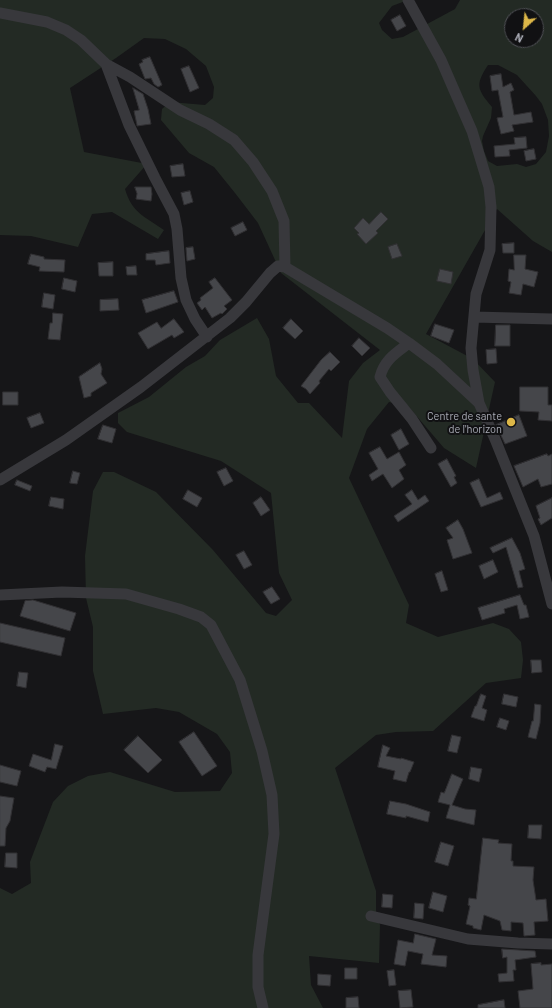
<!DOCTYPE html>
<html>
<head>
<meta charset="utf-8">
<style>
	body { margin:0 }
	#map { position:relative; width:552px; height:1008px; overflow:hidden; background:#161618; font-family:Barlow,sans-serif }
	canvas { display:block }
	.north { position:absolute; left:504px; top:8px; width:40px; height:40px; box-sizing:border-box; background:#111113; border:1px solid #4e4f54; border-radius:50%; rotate:207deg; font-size:11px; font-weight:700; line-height:16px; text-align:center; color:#aaacb6 }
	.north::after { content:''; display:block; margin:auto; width:14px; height:18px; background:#ddb748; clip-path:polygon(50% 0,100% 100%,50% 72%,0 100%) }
</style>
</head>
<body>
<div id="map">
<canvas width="552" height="1008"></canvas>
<div class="north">N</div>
</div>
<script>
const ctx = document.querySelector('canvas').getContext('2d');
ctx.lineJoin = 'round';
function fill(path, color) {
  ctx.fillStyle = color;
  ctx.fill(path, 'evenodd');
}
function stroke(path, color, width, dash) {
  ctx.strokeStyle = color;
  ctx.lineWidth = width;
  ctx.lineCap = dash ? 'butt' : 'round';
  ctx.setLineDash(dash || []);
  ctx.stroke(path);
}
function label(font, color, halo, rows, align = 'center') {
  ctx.font = font + ' Barlow,sans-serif';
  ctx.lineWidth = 4;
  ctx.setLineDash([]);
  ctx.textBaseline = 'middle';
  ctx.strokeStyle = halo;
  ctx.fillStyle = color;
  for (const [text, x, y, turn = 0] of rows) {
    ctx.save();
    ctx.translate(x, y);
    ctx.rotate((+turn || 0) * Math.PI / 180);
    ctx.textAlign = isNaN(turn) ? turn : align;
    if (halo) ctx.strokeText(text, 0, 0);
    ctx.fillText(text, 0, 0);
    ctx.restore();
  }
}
const green = new Path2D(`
	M0 0H408L392 6 379 23 382 30 392 39 403 37 455 9 460 0H552V252L533 241 497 209 426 334 473 359 495 382 476 468 444 448 408 406 389 402 367 429 349 478 409 605 406 623 438 637 493 623 509 629 521 642 523 660 521 678 486 683 433 731 396 732 376 735 335 768 376 891V914L380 925 379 963 309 956 311 985 323 1008H0V888L12 894 31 883 30 862 53 802 68 786 88 776 110 772 175 792 220 791 232 773 230 752 217 734 179 712 156 708 103 714 93 671V627L86 598 85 556 93 491 103 472H114L156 492 213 550 266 613 276 616 292 600 279 573 271 493 221 461 127 432 118 423V413L149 397 186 367 205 356 220 340 257 318 269 339 276 376 298 403H309L342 438 349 381 363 363 380 350 281 273 258 223 235 193 214 167 189 153 161 120 162 109 170 102 205 105 213 98 214 87 206 66 186 49 165 39 144 38 116 58 70 88 84 152 147 164 125 189C132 213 144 216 164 230L158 239 112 212 92 214 78 247 31 236 0 235ZM512 16H536V40H512ZM488 65H498L517 75 536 96 542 104 548 120 549 136 546 152 536 164 526 167 517 164 497 166 488 161 484 151 482 141 483 136 491 118 492 107C477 89 475 85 488 65Z`);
const building = new Path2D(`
	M400 15 406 26 397 31 391 20Z
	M150 57 162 85 158 87 154 84 151 78 145 79 139 64 143 62 142 60Z
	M189 66 199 88 190 92 181 69Z
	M501 74 503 87 511 83 514 90 510 92 514 115 531 112 533 122 512 125 514 131 501 134 497 118 503 117 498 90 492 91 490 76Z
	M133 88 143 94 148 109 151 124 137 126V125L134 111 139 110Z
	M526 137 527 148 509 150 510 156 495 157 494 146 515 144 514 138Z
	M534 149 536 159 526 161 524 151Z
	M183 164 185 176 172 177 170 166Z
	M135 187H151L152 194 151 201 136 199 137 194Z
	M190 191 193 202 184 205 181 193Z
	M381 212 388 219 376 231 378 233 366 244 357 234 359 233 354 228 363 218 369 224Z
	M243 222 247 230 235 236 231 228Z
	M514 243V253H503L502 244Z
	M397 244 402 256 392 259 388 247Z
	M193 247 195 259 187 261 186 248Z
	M169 251 170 263 156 265 155 260H146V254Z
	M31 254 44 257V259L65 260 64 272 39 271 40 267 28 264Z
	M514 255H526L525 269 538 272 534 287 523 284 521 295 509 293 511 282 508 281 509 269 514 270Z
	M113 262V276H99L98 263Z
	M136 266 137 275H127L126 267Z
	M440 269 453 272 451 284 437 281Z
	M64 278 77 281 75 292 62 289Z
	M215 278 232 300 224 306 227 309 222 314 221 313 212 318 205 307 202 310 197 303 201 300 200 298 213 288 209 282Z
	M174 291 178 302 146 313 142 300Z
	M44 293 55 295 53 309 42 307Z
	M118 299 119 310 100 311V300Z
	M53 313 63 314 60 340 48 339 50 323H52Z
	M174 319 184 332 174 338 172 335 148 349 138 333 157 322 161 328Z
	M291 319 303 331 295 339 283 328Z
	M435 324 454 330 449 343 431 336Z
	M496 325H510V346H495Z
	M359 338 370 348 362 356 352 346Z
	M496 349 497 363 487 364 486 350Z
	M330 352 340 362 331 371 329 369 319 381 320 383 310 394 306 389 301 386 321 360Z
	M100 363 102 369 101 374 107 383 91 393V396L84 398 79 377Z
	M520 387H548V405H552V421L538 420 539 412 520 411Z
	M3 392H18V405H3Z
	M40 413 44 423 31 428 27 418Z
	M519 415 527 436 505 444 496 425Z
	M103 425 116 429 112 443 98 439Z
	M401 429 409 444 399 450 391 435Z
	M380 447 387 459 399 452 406 465 399 470 404 479 392 488 383 474 372 481 369 475 378 469 369 453Z
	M547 454 548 456 552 454V484L541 487 538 479 523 487 514 466Z
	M447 459 456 476 454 477 457 483 451 487 438 464Z
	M226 468 233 481 224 486 217 472Z
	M73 471 80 473 77 484 70 483Z
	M479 479 487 498 500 492 503 499 481 507 470 483Z
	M17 480 32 486 30 491 15 485Z
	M188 490 202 498 197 507 183 499Z
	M412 490 418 500 425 495 429 501 398 522 394 516 412 504 405 495Z
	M51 497 64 499 63 509 49 506Z
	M261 497 270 510 261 516 253 503Z
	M552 498V518L541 525 538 519 540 518 536 506Z
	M458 520 463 529 472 553 453 559 447 540 453 538 446 528Z
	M512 538 520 553 525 569 519 571 523 587 518 588 506 547 493 553 490 548Z
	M244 551 252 565 244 569 236 555Z
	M493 560 498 572 484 579 479 566Z
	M442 571 448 590 441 592 435 574Z
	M272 587 280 599 271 604 263 592Z
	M520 595 524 605H526L529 617 520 619 517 605 504 609 505 613 482 620 478 608Z
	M33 600 76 613 70 631 20 616 25 601Z
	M0 623 65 638 61 656 0 642Z
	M531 660H541L542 672 532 673Z
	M19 672 28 673 26 688 17 686Z
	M481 694 486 696 482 708 487 710 484 721 471 717 475 706H476Z
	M504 694 518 697 516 707 502 704Z
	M535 704 541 705 540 723 536 739 528 737 532 721H533Z
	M500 718 509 721 506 730 497 727Z
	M194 732 217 766 202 776 179 742Z
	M452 735 461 737 457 753 448 751Z
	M138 736 162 760 148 773 124 750Z
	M55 744 63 746 56 769 47 767 45 772 29 766 33 754 51 760Z
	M383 745 390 748 386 756 401 759V758L414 762 410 772H409L406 782 393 779 395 771 378 767Z
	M0 765 21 771 17 786 0 782Z
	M471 767 482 769 479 782 469 779Z
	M452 774 463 779 452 805 465 809 476 810 474 825 446 818 450 805 438 802 441 792 444 793Z
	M0 796 14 798 10 821 6 828 5 846H0Z
	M390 801 406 804 430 812 428 822 406 816V818L387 814Z
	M529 825H542L541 839 528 838Z
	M483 838 499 840 498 843 512 844 511 861H513V866L534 867 533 880 536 900 546 899 548 921 534 922 535 935 524 936 523 923 511 922V931L502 930 500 921 484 915 481 930 473 928V926L466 924 470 906 468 905 469 898 476 899Z
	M441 842 454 846 448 866 435 862Z
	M6 853H17V868L5 867Z
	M433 892 447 896 443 912 429 908Z
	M383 894 393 895 392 908 382 907Z
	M415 903 424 904 423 919 414 918Z
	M415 934 436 939 432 955 447 956 446 967 421 964 423 954 408 951 405 966 394 964 398 940 413 943Z
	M502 949 535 951 536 957 515 960 516 970H513L514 981 499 982 498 974 507 973V957L503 958Z
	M541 963V965L552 964V1008H520L518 991 533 989 531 964Z
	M345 968H357V979H345Z
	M394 970 396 985 389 986 387 971Z
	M318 974 331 975 330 986 318 985Z
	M411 990 413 1007 400 1008 398 991Z
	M358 997 359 1008H346V998Z
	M504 1000 505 1008H478V1005Z`);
const minor = new Path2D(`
	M408 0 441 60 454 90 472 131 489 187 491 207 490 250 476 294 471 348 473 370 479 403 495 439 534 536 552 604
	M0 13 47 22 66 30 81 40 106 64 130 77 180 110 209 124 234 140 253 162 272 191 284 221 285 267
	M106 64 129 125 155 178 174 214 177 229 181 278 186 300 195 319 207 337
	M474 317 552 319
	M409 343C396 353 384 360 380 377L390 392 412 419 431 448
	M0 480 66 440 141 387 230 318 246 302 270 273 278 266 285 267 387 328 409 343 437 364 479 403
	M0 595 62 592 126 594 179 609 201 617 211 625 240 680 262 751 272 795 274 834 258 955V987L263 1008
	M371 916 468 939 518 943 552 944`);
const markers = [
	[511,422,5,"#ddb748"]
];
const poiNames = [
	["Centre de sante",502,416],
	["de l'horizon",502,429]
];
fill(green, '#232a24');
fill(building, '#45464a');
stroke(building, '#313033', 1);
stroke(minor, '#38383c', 11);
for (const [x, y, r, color] of markers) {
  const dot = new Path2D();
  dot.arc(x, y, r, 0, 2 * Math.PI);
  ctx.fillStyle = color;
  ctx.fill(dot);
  stroke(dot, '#111113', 1.5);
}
label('11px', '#aaacb6', '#111113', poiNames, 'right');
</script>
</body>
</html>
